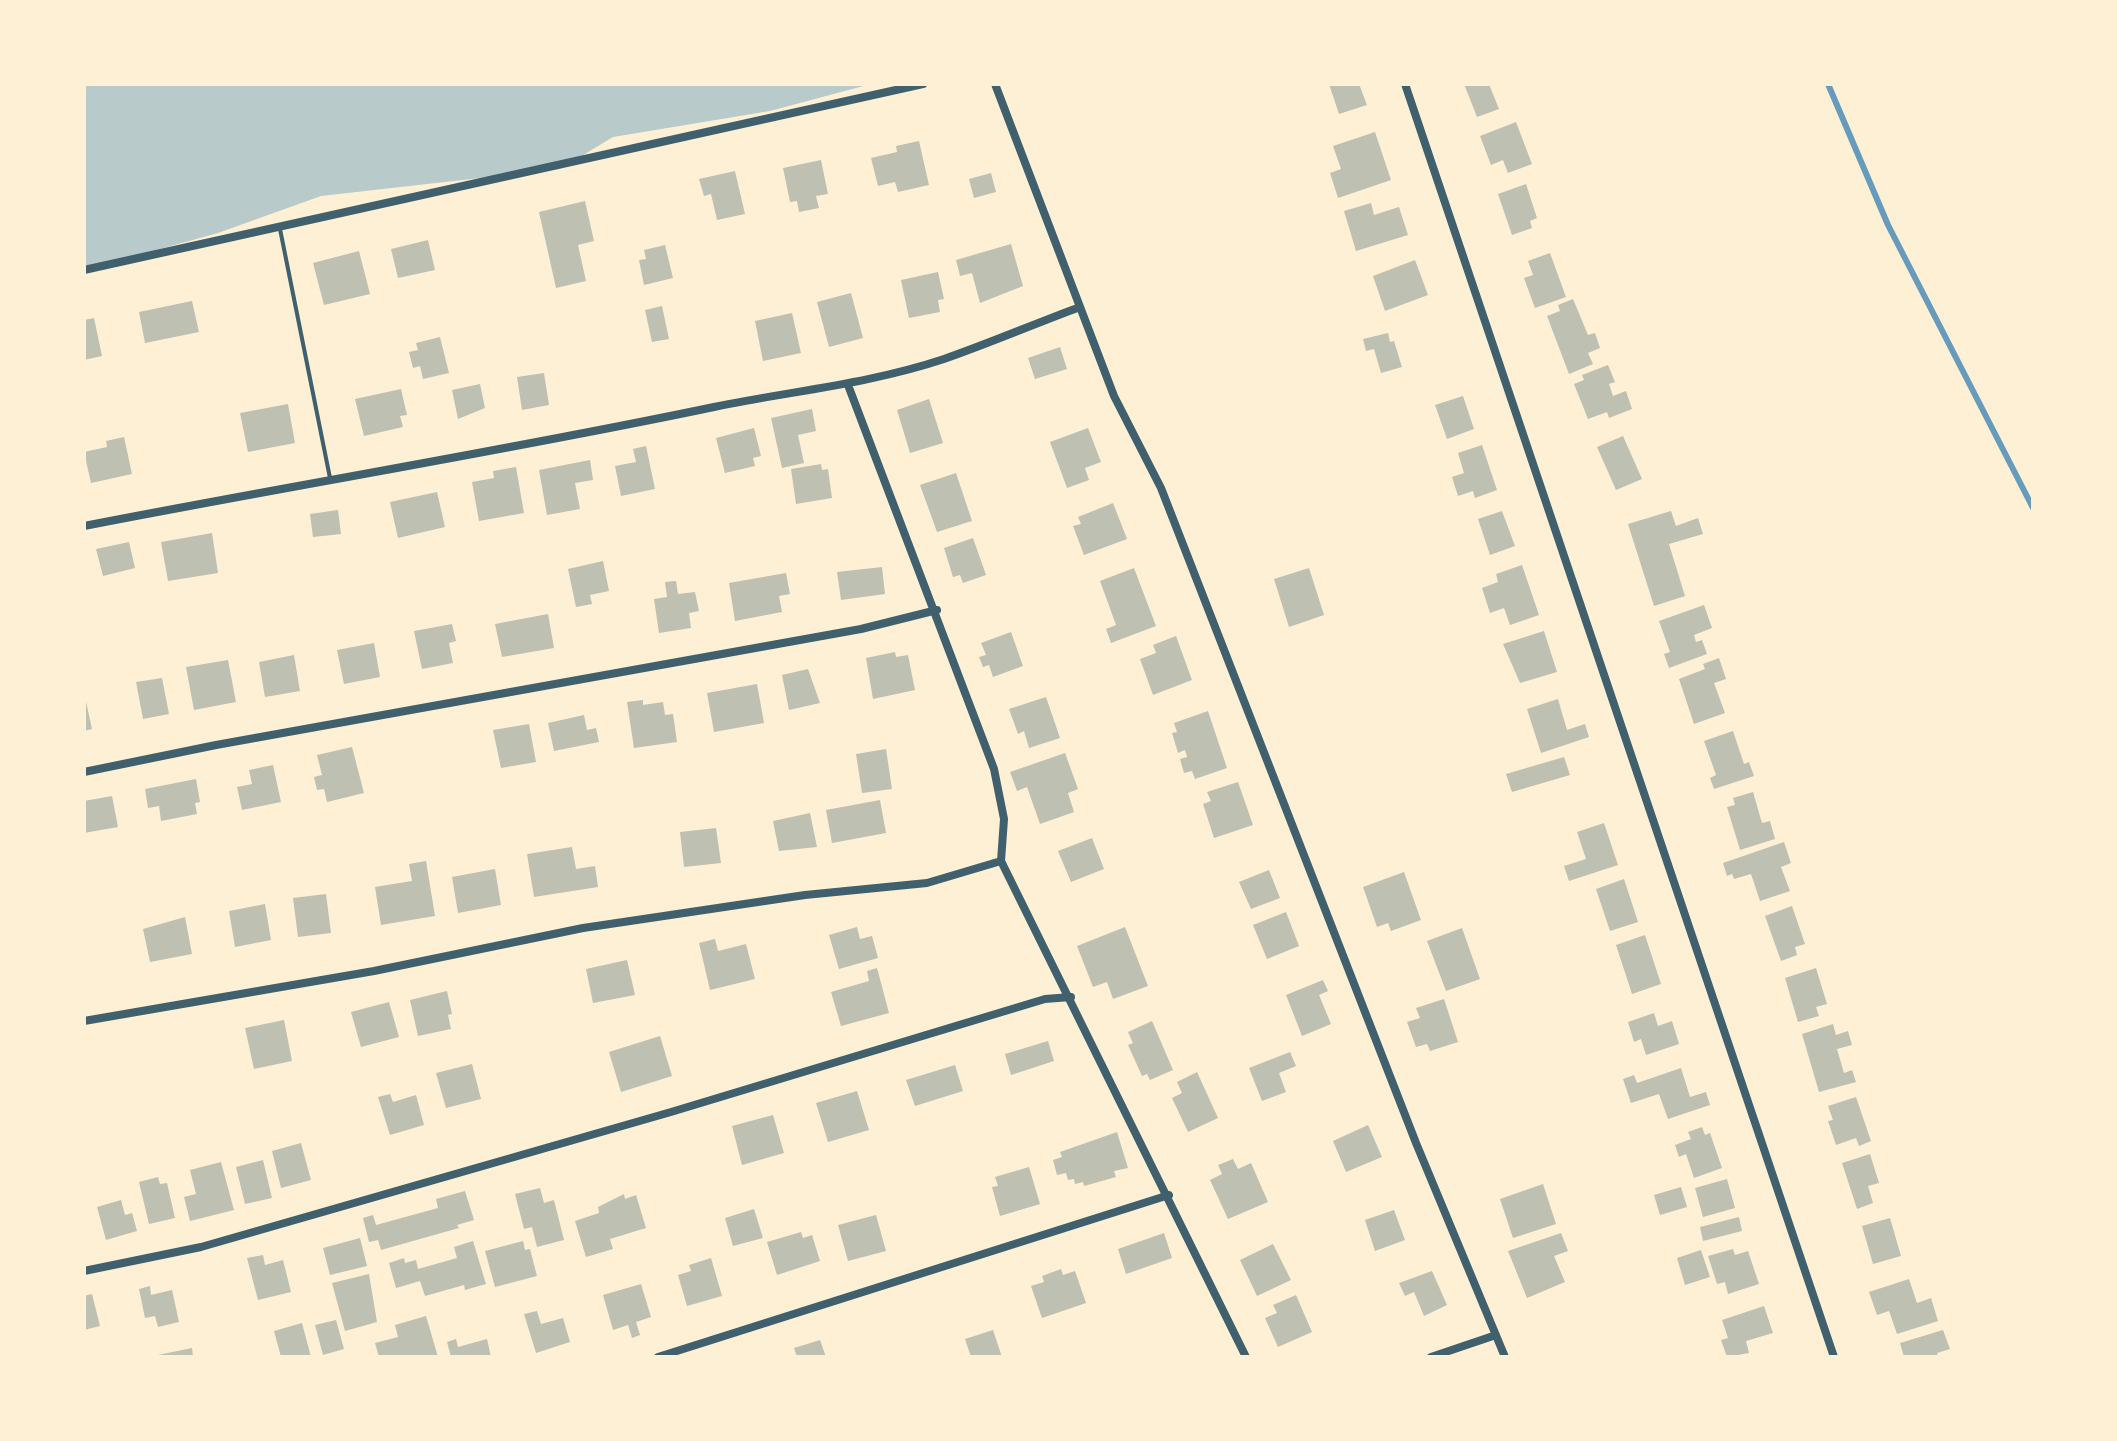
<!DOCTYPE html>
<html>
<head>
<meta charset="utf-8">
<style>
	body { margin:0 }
	#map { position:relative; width:2117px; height:1441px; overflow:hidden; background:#fdf0d5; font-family:Bitter,serif }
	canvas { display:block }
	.frame { position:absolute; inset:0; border:86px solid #fdf0d5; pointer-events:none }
</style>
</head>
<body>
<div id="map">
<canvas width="2117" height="1441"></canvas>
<div class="frame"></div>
</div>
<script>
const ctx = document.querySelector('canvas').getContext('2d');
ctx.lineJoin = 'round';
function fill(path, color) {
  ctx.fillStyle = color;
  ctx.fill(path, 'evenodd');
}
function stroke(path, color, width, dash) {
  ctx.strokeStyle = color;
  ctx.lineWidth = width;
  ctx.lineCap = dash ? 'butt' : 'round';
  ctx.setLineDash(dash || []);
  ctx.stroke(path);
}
const green = new Path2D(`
	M84 84H871L770 111 613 137 560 169 321 196 218 233 84 270Z`);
const stream = new Path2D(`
	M1828 84 1888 225 2033 508`);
const building = new Path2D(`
	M1329 84H1359L1367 105 1339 114Z
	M1464 84H1489L1499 109 1477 117Z
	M1516 122 1532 164 1508 173 1503 160 1491 165 1480 136Z
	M1375 132 1391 180 1338 198 1330 173 1341 169 1333 146Z
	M919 141 929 185 898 192 895 182 878 186 871 158 897 152 896 146Z
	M821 160 828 194 816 196 819 208 799 212 797 201 790 202 783 168Z
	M735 171 745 214 717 220 711 194 704 196 699 179Z
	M991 173 996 192 974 198 969 179Z
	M1526 184 1537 218 1530 221 1532 228 1512 235 1498 194Z
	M585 201 594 241 578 245 586 281 556 288 539 212Z
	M1371 203 1374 215 1399 207 1408 235 1356 251 1344 211Z
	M428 240 435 270 398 278 391 249Z
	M1011 244 1023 286 980 303 972 273 960 276 956 260Z
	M665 245 673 278 644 285 639 260 646 259 644 250Z
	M359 251 370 294 324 305 313 263Z
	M1550 253 1566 297 1535 308 1524 278 1533 275 1528 261Z
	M1415 260 1428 295 1385 311 1373 276Z
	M938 272 944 299 938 300 940 312 909 318 901 280Z
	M851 293 863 338 829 347 817 302Z
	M1573 299 1588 335 1595 333 1600 348 1588 353 1593 364 1569 374 1547 316 1560 311 1558 305Z
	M192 301 199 332 145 343 139 312Z
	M662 306 669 339 652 342 645 310Z
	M792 313 801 353 763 361 755 321Z
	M94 318 102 356 84 360V320Z
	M1388 333 1390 342 1394 341 1402 367 1381 373 1374 349 1366 351 1363 339Z
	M440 337 449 373 423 379 420 366 413 368 409 352 418 350 416 343Z
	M1060 347 1067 369 1035 379 1028 358Z
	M1608 365 1615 382 1609 384 1613 396 1626 391 1632 409 1609 418 1607 412 1588 419 1574 384 1584 380 1582 375Z
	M544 373 549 405 522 410 517 377Z
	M480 384 485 408 458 419 452 390Z
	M401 389 407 415 400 416 403 427 364 436 355 399Z
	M1463 396 1474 429 1447 439 1435 405Z
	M929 399 943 443 910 453 897 410Z
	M288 404 295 443 248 452 240 413Z
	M812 409 816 431 798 435 804 463 782 468 771 418Z
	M754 428 761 456 753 458 755 466 725 473 716 438Z
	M1088 428 1101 462 1085 468 1089 480 1067 488 1050 442Z
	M1623 436 1642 479 1616 490 1597 447Z
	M124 437 132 474 91 483 84 452 107 447 106 441Z
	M1482 445 1497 490 1475 498 1473 491 1458 496 1452 477 1464 473 1458 453Z
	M646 446 655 489 621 496 615 466 636 462 633 449Z
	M590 460 593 480 575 483 580 509 547 515 539 470Z
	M821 464 822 470 828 469 832 498 796 504 791 469Z
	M516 467 524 513 479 521 472 482 494 478 493 471Z
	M956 473 972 521 937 532 920 485Z
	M437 492 445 527 398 538 390 502Z
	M1113 503 1127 539 1084 555 1073 526 1081 524 1078 517Z
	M338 510 341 534 313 537 310 514Z
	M1502 511 1515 546 1490 555 1478 519Z
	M1671 511 1676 526 1698 518 1703 534 1669 544 1685 596 1654 606 1628 524Z
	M212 533 218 573 168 581 161 542Z
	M973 538 986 575 963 583 960 575 953 577 944 548Z
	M129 542 135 568 103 576 96 549Z
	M603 561 609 591 590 595 592 604 576 607 568 569Z
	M1522 565 1539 615 1510 625 1504 608 1490 613 1482 588 1498 582 1496 574Z
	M882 567 885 594 841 600 837 572Z
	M1134 568 1156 626 1111 643 1106 629 1116 625 1100 581Z
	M1309 568 1324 615 1289 627 1274 579Z
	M786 573 790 594 779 596 782 612 735 621 729 583Z
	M676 581 678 594 695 592 699 611 689 613 691 628 659 633 654 599 667 597 665 582Z
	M1704 605 1712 628 1694 635 1696 642 1702 640 1707 654 1669 668 1664 654 1670 652 1659 621Z
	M548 614 554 648 502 657 495 624Z
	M452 624 456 641 449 643 453 663 422 669 414 631Z
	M1544 631 1557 672 1520 683 1503 644Z
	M1011 632 1023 666 993 677 989 665 983 667 979 657 986 655 981 643Z
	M1176 636 1192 680 1153 695 1140 659 1156 653 1153 645Z
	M374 643 380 677 344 684 337 650Z
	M895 652 896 657 908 655 915 690 873 699 866 658Z
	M294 655 300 691 265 697 259 662Z
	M1719 658 1726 679 1714 683 1725 713 1694 724 1679 679 1705 669 1703 664Z
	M228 660 236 702 194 710 186 667Z
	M808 669 820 703 789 710 782 675Z
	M162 678 169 714 143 719 136 682Z
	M757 684 764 723 714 732 707 693Z
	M85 697 92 729 84 731V698Z
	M1046 697 1060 738 1029 748 1024 731 1018 734 1009 709Z
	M1558 699 1567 730 1585 724 1589 737 1541 753 1527 709Z
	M643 700V705L663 702 665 715 673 714 677 742 634 748 627 702Z
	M1208 711 1227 768 1195 779 1192 771 1184 773 1180 759 1187 757 1185 750 1178 753 1172 733 1177 732 1174 723Z
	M584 715 587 730 596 728 599 742 554 751 548 723Z
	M529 724 536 762 501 768 493 730Z
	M1733 731 1744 764 1749 762 1754 776 1714 789 1710 778 1716 775 1704 741Z
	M352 747 364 793 327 802 324 789 317 790 314 777 322 775 317 755Z
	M886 749 892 789 862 793 856 754Z
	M1065 753 1078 789 1068 793 1074 812 1040 824 1027 787 1017 791 1010 772Z
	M1564 757 1570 775 1512 792 1506 774Z
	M273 765 281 802 242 810 237 787 252 784 249 770Z
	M196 779 200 802 195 803 197 814 161 821 159 806 148 808 145 789Z
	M1238 782 1253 825 1214 838 1203 804 1211 801 1207 792Z
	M1753 792 1762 823 1770 821 1775 839 1740 850 1727 807 1735 805 1733 798Z
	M112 796 118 827 84 833V801Z
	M880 800 886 833 832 843 826 810Z
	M810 813 817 847 779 851 773 821Z
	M1604 823 1618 865 1569 881 1564 866 1586 859 1577 832Z
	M716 828 721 863 684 867 680 832Z
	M1092 838 1104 869 1071 882 1058 851Z
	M1784 842 1791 863 1781 867 1790 891 1760 901 1751 874 1734 879 1732 874 1727 876 1723 863Z
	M572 847 576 869 595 866 598 887 534 897 527 854Z
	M426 861 435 916 381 925 375 887 412 881 409 864Z
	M495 869 501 905 458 913 452 877Z
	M1269 870 1280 898 1251 909 1239 882Z
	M1404 872 1421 920 1391 931 1388 923 1377 927 1363 887Z
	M1624 879 1638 922 1610 931 1596 889Z
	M326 894 331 933 298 937 293 898Z
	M265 904 271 940 235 947 229 911Z
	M1792 906 1805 944 1795 947 1797 955 1781 961 1765 916Z
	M1286 912 1299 946 1267 959 1253 925Z
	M185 917 192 954 150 962 143 929Z
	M857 927 860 939 872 936 878 958 839 969 829 935Z
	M1125 927 1148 986 1113 999 1107 982 1093 987 1077 946Z
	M1462 928 1480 979 1446 991 1427 941Z
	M1645 935 1661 984 1632 994 1616 945Z
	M715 939 718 951 746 944 755 979 710 990 699 943Z
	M627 960 635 995 593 1003 586 969Z
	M877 968 889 1013 841 1026 831 992 869 981 867 971Z
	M1816 968 1827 1004 1816 1007 1819 1016 1798 1022 1785 978Z
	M1323 980 1328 991 1319 995 1331 1024 1302 1036 1286 995Z
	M447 991 452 1014 448 1015 451 1029 418 1036 410 1000Z
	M1444 999 1458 1042 1430 1051 1427 1044 1416 1047 1407 1022 1420 1018 1416 1008Z
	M389 1002 399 1037 361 1047 351 1012Z
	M1654 1013 1658 1026 1672 1021 1679 1044 1646 1055 1641 1039 1634 1042 1628 1022Z
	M284 1020 292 1061 254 1069 245 1028Z
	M1152 1021 1173 1070 1150 1080 1147 1074 1142 1076 1128 1045 1133 1043 1128 1032Z
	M1833 1024 1836 1035 1848 1031 1852 1045 1837 1049 1844 1073 1852 1070 1856 1082 1819 1092 1802 1034Z
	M660 1036 672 1076 621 1092 609 1052Z
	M1048 1041 1054 1061 1011 1075 1005 1054Z
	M1290 1052 1296 1066 1279 1073 1286 1092 1262 1101 1249 1068Z
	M472 1064 481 1099 446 1108 436 1073Z
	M955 1065 963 1091 915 1106 906 1080Z
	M1681 1068 1690 1097 1706 1092 1710 1105 1668 1119 1659 1094 1631 1103 1623 1079 1634 1075 1637 1083Z
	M1197 1072 1218 1118 1188 1132 1172 1098 1182 1093 1177 1082Z
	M857 1091 869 1130 828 1142 816 1103Z
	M390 1094 393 1102 416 1095 424 1125 390 1135 378 1097Z
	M1856 1097 1871 1141 1859 1146 1856 1138 1836 1145 1828 1121 1833 1120 1828 1106Z
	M773 1115 784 1153 742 1165 732 1126Z
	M1368 1125 1382 1157 1346 1172 1333 1141Z
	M1702 1127 1705 1135 1710 1133 1722 1168 1694 1178 1686 1154 1679 1157 1675 1145 1691 1139 1688 1132Z
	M1117 1132 1128 1168 1114 1171 1116 1177 1084 1186 1083 1182 1075 1184 1074 1179 1068 1180 1066 1173 1057 1175 1053 1160 1062 1157 1060 1152Z
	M301 1143 311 1180 281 1188 272 1151Z
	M1870 1154 1879 1183 1868 1186 1873 1203 1857 1209 1842 1163Z
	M1233 1159 1238 1169 1251 1163 1268 1202 1228 1219 1210 1180 1222 1174 1218 1165Z
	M263 1160 272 1198 245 1204 236 1167Z
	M221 1162 234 1210 190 1221 184 1197 196 1194 190 1170Z
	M1029 1167 1040 1204 1000 1216 992 1187 998 1186 995 1177Z
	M158 1177 160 1184 167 1183 175 1218 149 1224 139 1182Z
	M1727 1179 1735 1208 1703 1217 1695 1188Z
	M1543 1184 1556 1224 1513 1238 1500 1199Z
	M1681 1187 1687 1207 1660 1215 1654 1195Z
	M540 1188 544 1203 554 1200 564 1240 537 1247 532 1227 524 1229 515 1194Z
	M465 1191 474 1220 457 1225 459 1228 381 1250 378 1240 369 1242 363 1218 373 1215 376 1225 438 1208 436 1199Z
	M624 1194 625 1199 636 1195 646 1228 610 1239 613 1249 586 1257 575 1221 599 1213 598 1207Z
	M121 1200 125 1215 132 1213 137 1231 106 1240 97 1207Z
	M754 1209 763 1238 733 1246 725 1218Z
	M1394 1210 1405 1240 1375 1251 1365 1220Z
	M876 1215 886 1251 848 1261 838 1225Z
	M1739 1217 1742 1231 1703 1241 1700 1227Z
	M1890 1218 1901 1256 1873 1264 1862 1226Z
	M801 1232 803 1238 812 1235 820 1261 777 1275 767 1242Z
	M1164 1233 1172 1258 1126 1274 1118 1249Z
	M1561 1233 1568 1251 1554 1256 1565 1282 1527 1298 1508 1251Z
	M360 1238 367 1266 330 1275 323 1248Z
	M473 1241 486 1284 465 1290 464 1285 425 1296 420 1281 396 1288 389 1263 404 1258 405 1263 416 1260 418 1269 457 1258 454 1247Z
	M523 1241 525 1250 530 1249 537 1276 495 1287 485 1251Z
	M1273 1244 1291 1280 1257 1296 1240 1260Z
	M1733 1249 1735 1255 1748 1251 1759 1284 1728 1294 1725 1282 1717 1284 1708 1256Z
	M1701 1250 1710 1277 1685 1285 1677 1258Z
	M263 1255 265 1265 283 1260 291 1292 258 1300 247 1258Z
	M711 1258 722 1296 687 1306 678 1275 691 1271 689 1265Z
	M1061 1269 1063 1275 1075 1271 1086 1303 1042 1318 1031 1286 1044 1282 1042 1276Z
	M1432 1271 1447 1305 1424 1316 1414 1292 1405 1296 1399 1283Z
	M369 1274 377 1322 345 1331 332 1283Z
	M1909 1279 1917 1303 1931 1298 1938 1321 1897 1334 1889 1311 1877 1315 1869 1292Z
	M641 1284 651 1317 636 1322 640 1335 632 1338 628 1325 613 1330 603 1295Z
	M150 1286 151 1295 172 1290 179 1322 158 1327 155 1316 145 1318 139 1289Z
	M92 1294 100 1326 84 1330V1296Z
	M1296 1295 1312 1332 1278 1347 1265 1318 1277 1313 1273 1305Z
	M1764 1306 1773 1333 1746 1341 1749 1353 1727 1357 1721 1340 1728 1338 1722 1320Z
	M537 1311 541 1324 563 1318 570 1342 536 1353 524 1314Z
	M426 1316 438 1357H379L375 1343 398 1337 395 1325Z
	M336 1320 344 1349 323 1355 315 1325Z
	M302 1323 311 1357H281L274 1331Z
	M993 1330 1002 1357H971L965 1339Z
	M1943 1330 1950 1349 1937 1353 1938 1357H1904L1900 1343Z
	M456 1339 458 1347 487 1339 491 1357H451L447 1342Z
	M820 1340 826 1357H797L794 1348Z
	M192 1348 193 1357H154L153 1356Z`);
const service = new Path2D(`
	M280 229 330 478`);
const minor = new Path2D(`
	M995 84 1114 396 1161 488 1416 1143 1505 1357
	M1405 84 1834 1357
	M84 270 923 84
	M848 385 994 769 1004 819 1001 861 1246 1357
	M84 526C294 485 504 451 714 407 791 391 869 384 944 359 990 343 1034 324 1080 307
	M84 772 216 745 861 629 937 610
	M84 1021 374 971 583 928 805 895 927 883 1001 861
	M84 1271 201 1247 671 1112 1045 999 1071 997
	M658 1357 1169 1195
	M1431 1357 1496 1335`);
fill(green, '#b9caca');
stroke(stream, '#669bbc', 6);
fill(building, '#bec0b2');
stroke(service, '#3f606c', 4);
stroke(minor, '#3f606c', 8);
</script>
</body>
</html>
